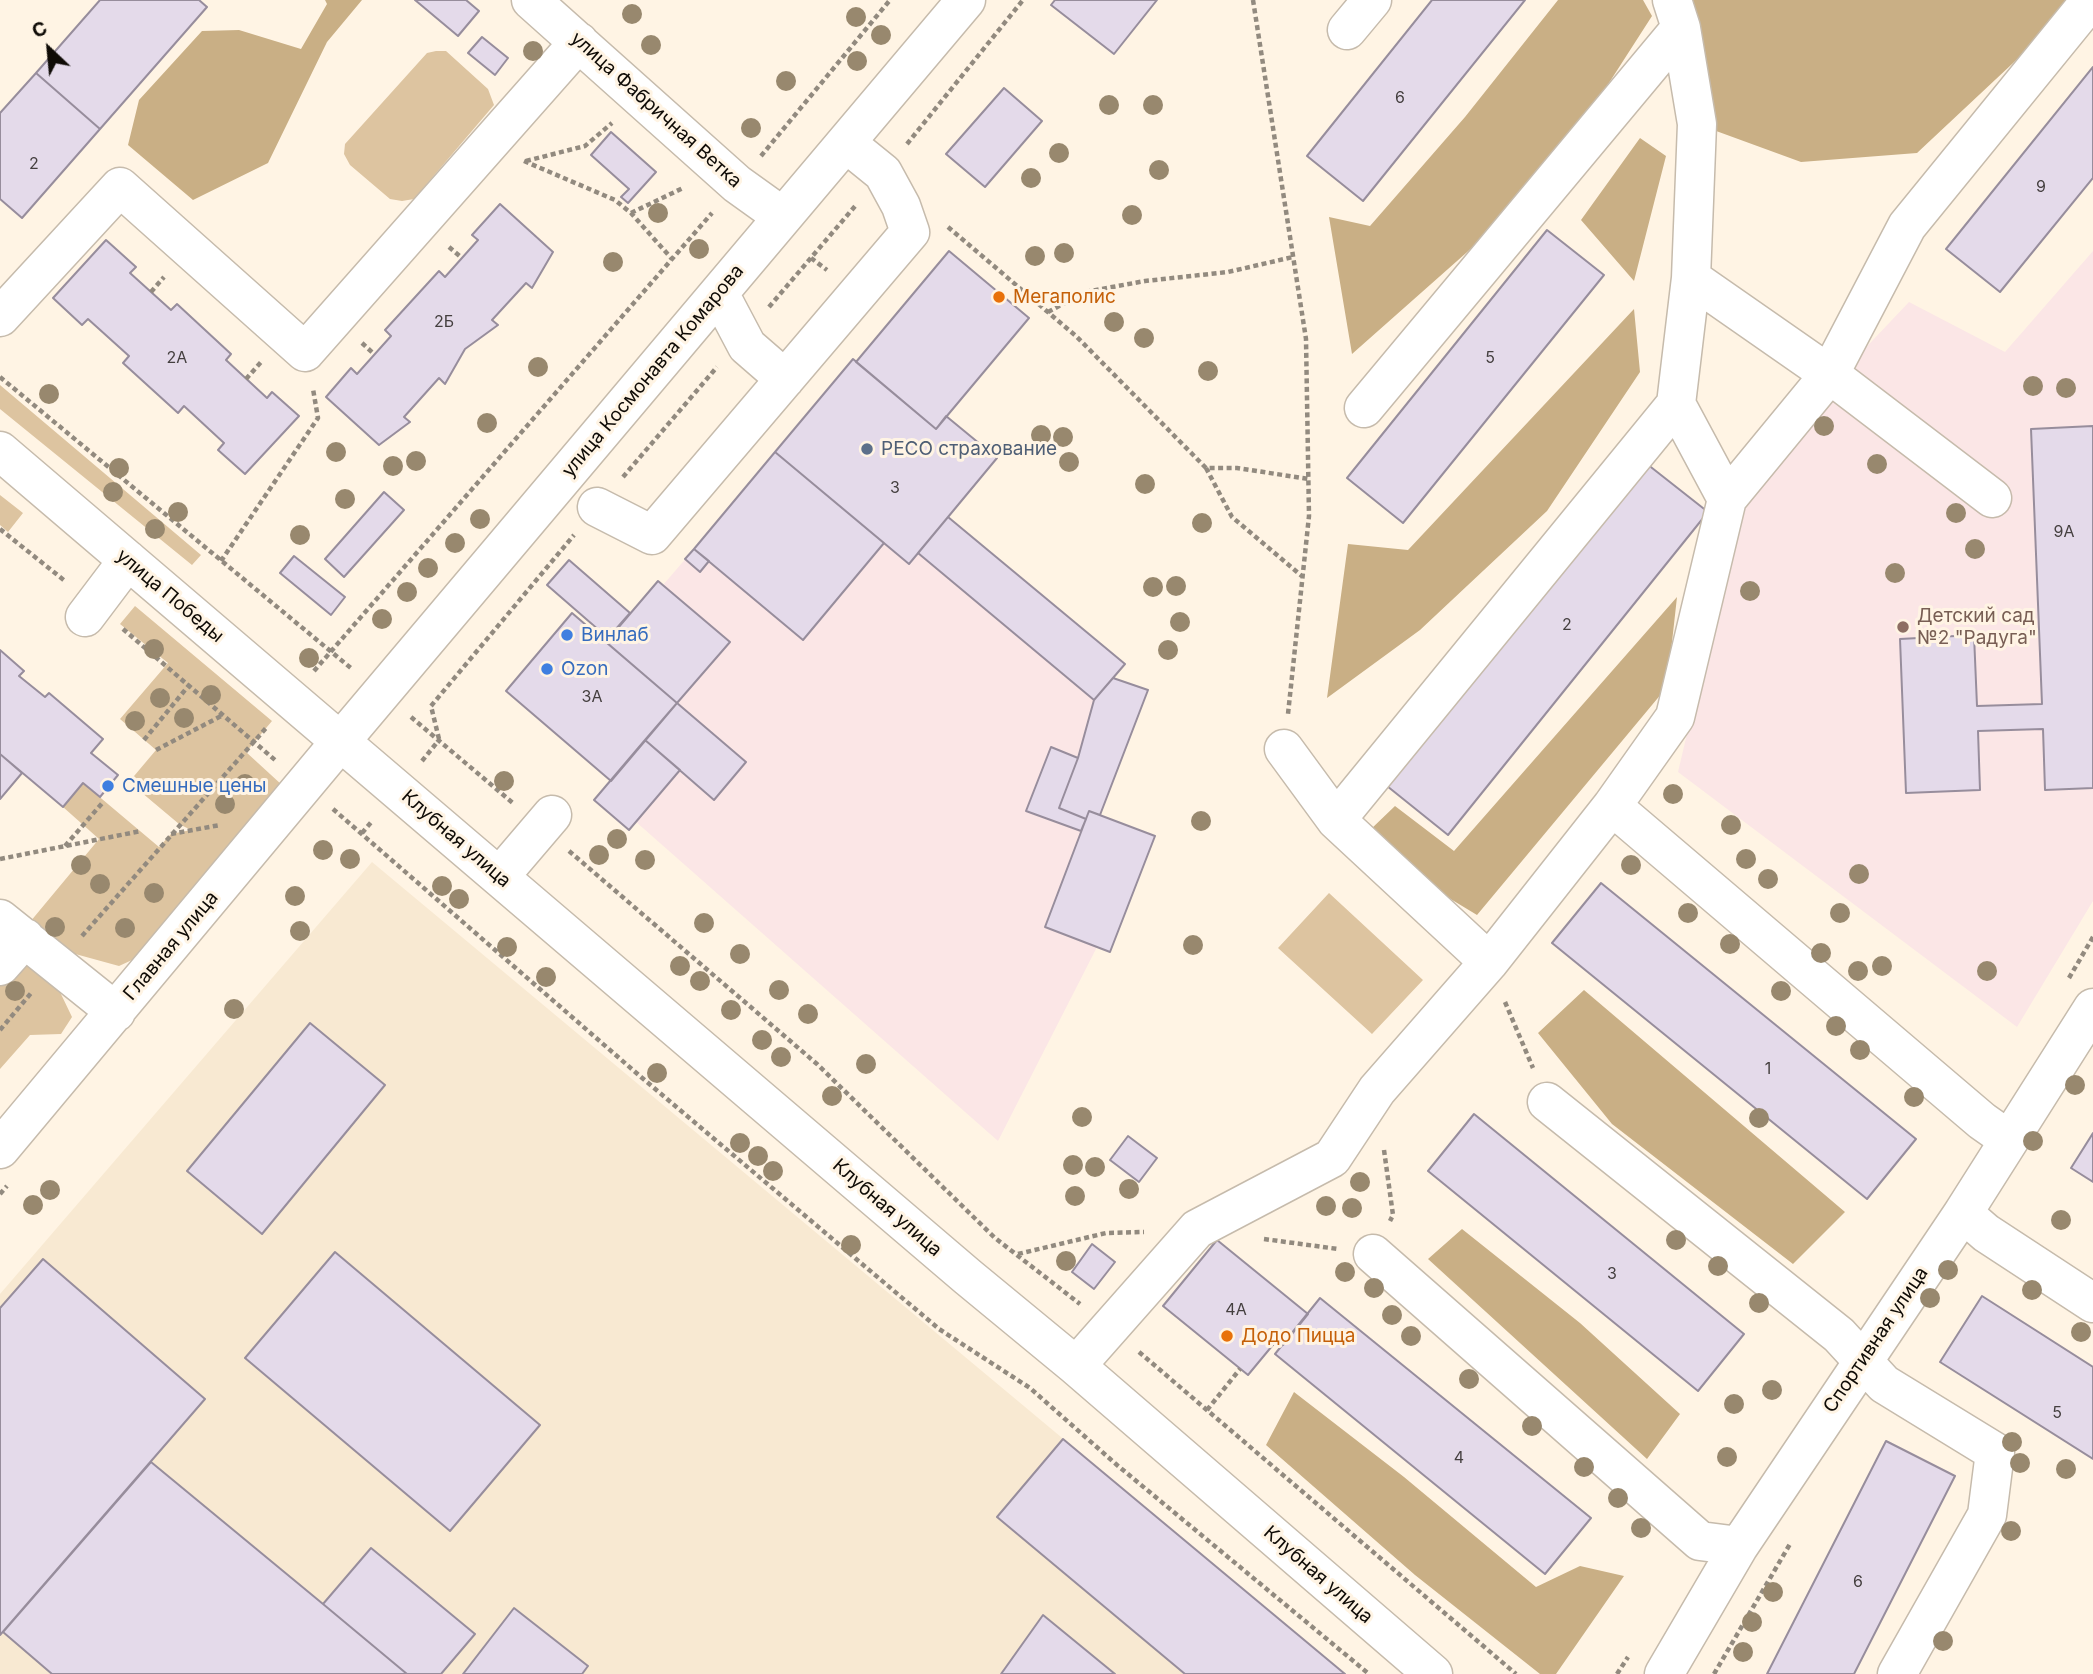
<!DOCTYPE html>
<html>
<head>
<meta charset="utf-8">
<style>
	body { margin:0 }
	#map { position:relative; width:2093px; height:1674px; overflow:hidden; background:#fff4e4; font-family:Inter,sans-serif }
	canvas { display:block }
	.north { position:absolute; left:14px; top:14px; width:70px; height:70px; -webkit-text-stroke:5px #fff4e4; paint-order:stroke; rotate:334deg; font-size:19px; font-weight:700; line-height:28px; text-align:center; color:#0f0b06 }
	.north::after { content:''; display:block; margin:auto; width:24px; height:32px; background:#0f0b06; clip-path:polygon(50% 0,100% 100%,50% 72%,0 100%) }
</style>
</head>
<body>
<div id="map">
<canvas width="2093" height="1674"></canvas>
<div class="north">С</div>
</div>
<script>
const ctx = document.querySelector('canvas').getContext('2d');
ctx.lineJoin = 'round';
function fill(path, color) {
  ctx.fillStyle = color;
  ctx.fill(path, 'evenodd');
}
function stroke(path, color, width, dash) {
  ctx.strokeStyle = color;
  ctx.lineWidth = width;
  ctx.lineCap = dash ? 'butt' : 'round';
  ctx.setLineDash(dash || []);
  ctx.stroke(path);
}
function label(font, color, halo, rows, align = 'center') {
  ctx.font = font + ' Inter,sans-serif';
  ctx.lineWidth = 6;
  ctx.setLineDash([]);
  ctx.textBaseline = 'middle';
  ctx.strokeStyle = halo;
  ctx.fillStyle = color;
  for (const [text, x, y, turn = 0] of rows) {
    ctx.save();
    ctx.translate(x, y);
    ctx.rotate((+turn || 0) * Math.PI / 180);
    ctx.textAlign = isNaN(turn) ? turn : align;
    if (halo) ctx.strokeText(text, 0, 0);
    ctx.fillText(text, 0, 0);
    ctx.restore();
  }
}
const commercial = new Path2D(`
	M2093 251V901L2017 1027 1678 772 1746 483 1836 379 1909 302 2005 352Z
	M884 543 909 564 918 553 1094 700 1078 758 1051 747 1026 811 1081 831 1045 926 1097 947 998 1141 635 821 680 770 714 799 746 762 677 703 729 642 663 585 694 549 803 639Z`);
const built = new Path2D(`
	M372 862 1345 1674H0V1294Z`);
const green = new Path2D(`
	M436 51H446L488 89 494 105 414 199 402 201 390 199 350 165 344 154 345 144 427 53Z
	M0 385 201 555 192 565 0 409Z
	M0 495 23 513 8 532 0 525Z
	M135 606 272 721 246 752 282 785 132 960 119 966 68 952 30 922 99 839 63 807 83 783 159 847 171 834 191 830 179 824 129 782 156 750 120 719 168 663 120 624Z
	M1329 893 1423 980 1372 1034 1278 948Z
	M0 942 47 976 60 992 72 1017 61 1034 30 1035 0 1069Z`);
const forest = new Path2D(`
	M325 0H362L327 42 268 163 193 200 128 145 139 100 202 31 239 30 301 49 327 4Z
	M1558 0H1643L1652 16 1544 184 1352 354 1329 217 1370 226 1465 117Z
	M1672 0H2068L2074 6 1917 153 1801 162 1697 124Z
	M1640 138 1666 156 1634 281 1581 220Z
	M1634 309 1640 372 1547 511 1420 630 1327 698 1348 544 1408 550Z
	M1677 597 1667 687 1477 915 1439 892 1370 830 1395 806 1454 851Z
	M1584 990 1845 1212 1793 1264 1612 1124 1538 1033Z
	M1462 1229 1580 1323 1680 1414 1647 1459 1428 1259Z
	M1294 1392 1404 1477 1536 1587 1580 1566 1624 1576 1556 1674H1540L1415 1575 1266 1445Z`);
const building = new Path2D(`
	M100 0H199L207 7 100 129 36 73Z
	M415 0H466L479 11 458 36Z
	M1055 0H1157L1114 54 1051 5Z
	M1432 0H1525L1363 201 1307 156Z
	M482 37 508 58 495 75 468 53Z
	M2093 67V178L2000 292 1946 249Z
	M36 73 100 129 22 218 0 199V113Z
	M1004 88 1042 121 985 187 946 154Z
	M611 132 656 172 628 203 621 197 629 189 591 155Z
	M500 204 553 252 532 288 526 283 492 320 498 325 465 349 445 384 439 378 404 417 410 422 379 445 326 397 351 368 357 374 391 336 385 330 439 271 445 277 478 240 472 235Z
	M1547 230 1604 275 1403 523 1347 478Z
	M106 240 136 267 130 273 171 310 177 304 231 354 226 360 267 398 272 392 299 416 245 474 218 450 224 443 184 406 178 413 123 363 129 356 88 319 82 325 53 298Z
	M949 251 1029 318 936 429 856 362Z
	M853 359 936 429 946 416 997 458 909 564 775 452Z
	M2093 426V788L2045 790 2043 729 1978 731 1980 790 1906 793 1900 639 1974 635 1977 706 2042 704 2031 429Z
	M775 452 884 543 803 640 694 549Z
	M1647 464 1708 512 1448 835 1387 786Z
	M384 492 404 510 344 577 325 559Z
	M948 517 1125 664 1094 700 918 553Z
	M694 549 709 561 700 572 685 559Z
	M294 556 345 597 331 615 280 573Z
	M569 560 630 613 608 638 547 585Z
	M658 581 730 642 677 703 606 642Z
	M572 613 677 703 611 781 506 691Z
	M0 650 24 671 19 676 45 697 49 693 103 739 91 753 118 775 100 797 83 783 63 807 0 754Z
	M1113 678 1148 690 1100 815 1089 811 1086 819 1059 808 1078 758 1094 700Z
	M677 703 746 762 714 800 645 740Z
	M645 740 680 770 629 830 594 800Z
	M1051 747 1078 758 1059 808 1086 819 1081 831 1026 811Z
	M0 754 22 773 0 799Z
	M1089 811 1155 836 1110 952 1045 927Z
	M1601 883 1916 1139 1867 1199 1552 943Z
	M310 1023 385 1085 262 1234 187 1171Z
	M1474 1114 1744 1334 1698 1391 1428 1171Z
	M2093 1133V1182L2071 1168Z
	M1128 1136 1157 1158 1139 1182 1110 1160Z
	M1217 1240 1308 1314 1283 1345 1277 1340 1248 1375 1163 1306Z
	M1092 1244 1115 1262 1094 1289 1072 1272Z
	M335 1252 540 1425 450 1531 245 1358Z
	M43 1259 205 1399 0 1635V1308Z
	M1982 1296 2093 1367V1459L1940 1362Z
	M1320 1298 1591 1518 1545 1574 1275 1354Z
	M1063 1439 1345 1674H1185L997 1517Z
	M1886 1441 1955 1476 1854 1674H1767Z
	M151 1462 323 1604 407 1674H52L3 1632Z
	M371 1548 475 1634 441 1674H407L323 1604Z
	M514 1608 588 1666 582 1674H463Z
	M1043 1615 1115 1674H1001Z`);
const path = new Path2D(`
	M1253 0 1306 339 1309 516 1288 714
	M907 144 1023 0
	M761 156 890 0
	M524 161 615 200 631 213 672 259
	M526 161 585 146 612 123
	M631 213 683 188
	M948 227 1076 336 1206 468H1237L1309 479
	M449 247 462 258
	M811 258 827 270
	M151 292 164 277
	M769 307 856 205
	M1048 312 1085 292 1145 281 1228 272 1293 257
	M362 343 374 354
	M0 377 352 669
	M246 379 262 361
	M1206 468 1232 517 1303 577
	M623 477 717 367
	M0 529 65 581
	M221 561 318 418 313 389
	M123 629 275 760
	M314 671 712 213
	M411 717 514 804
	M439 739 431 706 574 535
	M144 740 190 684
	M156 750 223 715
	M422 761 439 740
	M333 809 641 1077 939 1329 1030 1388 1117 1465 1369 1674
	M362 833 373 820
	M171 834 220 825
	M65 846 104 801
	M569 851 817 1064 995 1238 1080 1304
	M0 859 141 831
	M82 936 267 727
	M2069 978 2093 937
	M1505 1002 1533 1068
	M0 1030 32 992
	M1384 1150 1393 1215 1390 1221
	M0 1194 7 1186
	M1264 1239 1338 1249
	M1018 1254 1106 1233 1144 1232
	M1139 1352 1516 1674
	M1207 1410 1240 1369
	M1617 1674 1628 1657
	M1714 1674 1790 1544`);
const minor = new Path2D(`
	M531 0 737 184 783 217
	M1347 30 1372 0
	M1691 278 1836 379 1992 498
	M719 293 747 346 785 379
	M0 317 120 187 305 352 579 42
	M1364 408 1681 28 1672 0
	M0 451 968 1277 1076 1366 1433 1674
	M1727 499 1829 375 1907 226 2091 0
	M597 507 652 535 910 232 901 206 883 173 846 143
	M85 617 128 560
	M1284 749 1336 820 1489 962
	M1612 806 1982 1121 2009 1140
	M1336 820 1676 404 1691 278 1697 124 1681 28
	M500 876 552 815
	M0 919 116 1012
	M0 966 25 938
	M1547 1102 1839 1335 1884 1384 1995 1452 1987 1515 1897 1674
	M0 1149 340 742 966 0
	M1963 1213 1986 1233 2093 1303
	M1373 1254 1700 1541 1739 1546
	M1076 1366 1197 1229 1332 1158 1377 1090 1489 962 1612 806 1675 717 1727 499 1676 404
	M1664 1674 1739 1546 1963 1213 2093 1008`);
const trees = [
	[632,14],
	[856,17],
	[881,35],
	[651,45],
	[533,51],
	[857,61],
	[786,81],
	[1109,105],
	[1153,105],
	[751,128],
	[1059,153],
	[1159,170],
	[1031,178],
	[658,213],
	[1132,215],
	[699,249],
	[1064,253],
	[1035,256],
	[613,262],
	[1114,322],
	[1144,338],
	[538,367],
	[1208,371],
	[2033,386],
	[2066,388],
	[49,394],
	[487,423],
	[1824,426],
	[1041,435],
	[1063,437],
	[336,452],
	[416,461],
	[1069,462],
	[1877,464],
	[393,466],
	[119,468],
	[1145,484],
	[113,492],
	[345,499],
	[178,512],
	[1956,513],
	[480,519],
	[1202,523],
	[155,529],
	[300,535],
	[455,543],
	[1975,549],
	[428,568],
	[1895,573],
	[1176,586],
	[1153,587],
	[1750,591],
	[407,592],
	[382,619],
	[1180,622],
	[154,649],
	[1168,650],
	[309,658],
	[211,695],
	[160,698],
	[184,718],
	[135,721],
	[504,781],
	[245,784],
	[1673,794],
	[225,804],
	[1201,821],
	[1731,825],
	[617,839],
	[323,850],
	[599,855],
	[350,859],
	[1746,859],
	[645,860],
	[81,865],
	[1631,865],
	[1859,874],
	[1768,879],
	[100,884],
	[442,886],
	[154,893],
	[295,896],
	[459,899],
	[1688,913],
	[1840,913],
	[704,923],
	[55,927],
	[125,928],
	[300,931],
	[1730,944],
	[1193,945],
	[507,947],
	[1821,953],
	[740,954],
	[680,966],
	[1882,966],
	[1858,971],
	[1987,971],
	[546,977],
	[700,981],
	[779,990],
	[15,991],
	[1781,991],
	[234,1009],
	[731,1010],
	[808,1014],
	[1836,1026],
	[762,1040],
	[1860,1050],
	[781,1057],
	[866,1064],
	[657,1073],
	[2075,1085],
	[832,1096],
	[1914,1097],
	[1082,1117],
	[1759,1118],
	[2033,1141],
	[740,1143],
	[758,1156],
	[1073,1165],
	[1095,1167],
	[773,1171],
	[1360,1182],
	[1129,1189],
	[50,1190],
	[1075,1196],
	[33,1205],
	[1326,1206],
	[1352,1208],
	[2061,1220],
	[1676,1240],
	[851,1245],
	[1066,1261],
	[1718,1266],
	[1948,1270],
	[1345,1272],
	[1374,1288],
	[2032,1290],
	[1930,1298],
	[1759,1303],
	[1392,1315],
	[2081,1332],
	[1411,1336],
	[1469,1379],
	[1772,1390],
	[1734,1404],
	[1532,1426],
	[2012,1442],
	[1727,1457],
	[2020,1463],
	[1584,1467],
	[2066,1469],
	[1618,1498],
	[1641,1528],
	[2011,1531],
	[1773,1592],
	[1752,1622],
	[1943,1641],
	[1743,1652]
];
const markers = [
	[999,297,7,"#e8710a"],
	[867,449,7,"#5c6f8a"],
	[1903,627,7,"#8d6e63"],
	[567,635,7,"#3f7fe0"],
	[547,669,7,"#3f7fe0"],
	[108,786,7,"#3f7fe0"],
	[1227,1336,7,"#e8710a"]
];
const numberNames = [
	["6",1400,98],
	["2",34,164],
	["9",2041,187],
	["2Б",444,322],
	["2А",177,358],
	["5",1490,358],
	["3",895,488],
	["9А",2064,532],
	["2",1567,625],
	["3А",592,697],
	["1",1768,1069],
	["3",1612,1274],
	["4А",1236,1310],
	["5",2057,1413],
	["4",1459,1458],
	["6",1858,1582]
];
const streetNames = [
	["улица Фабричная Ветка",656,110,42],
	["улица Космонавта Комарова",653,371,-50],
	["улица Победы",170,596,40],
	["Клубная улица",456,839,41],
	["Главная улица",171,946,-50],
	["Клубная улица",887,1208,41],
	["Спортивная улица",1876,1340,-56],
	["Клубная улица",1318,1575,41]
];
const foodNames = [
	["Мегаполис",1013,297],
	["Додо Пицца",1241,1336]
];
const serviceNames = [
	["РЕСО страхование",881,449]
];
const educationNames = [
	["Детский сад",1917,616],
	["№2 \"Радуга\"",1917,638]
];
const shopNames = [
	["Винлаб",581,635],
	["Ozon",561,669],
	["Смешные цены",122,786]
];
fill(commercial, '#fbe6e6');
fill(built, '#f8e9d2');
fill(green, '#ddc4a0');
fill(forest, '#c9af85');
fill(building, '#e4daea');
stroke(building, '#978d9c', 2);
stroke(minor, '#c6bbac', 41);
stroke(path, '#928a7f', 4.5, [5, 3.5]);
stroke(minor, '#fff', 38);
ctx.fillStyle = '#98886e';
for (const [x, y] of trees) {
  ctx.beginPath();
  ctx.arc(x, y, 10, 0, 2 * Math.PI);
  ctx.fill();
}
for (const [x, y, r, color] of markers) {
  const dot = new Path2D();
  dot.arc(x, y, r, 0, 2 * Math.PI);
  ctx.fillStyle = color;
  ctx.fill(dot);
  stroke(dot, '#fff4e4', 2.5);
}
label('16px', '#443f3f', null, numberNames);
label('19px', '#0f0b06', '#fff4e4', streetNames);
label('19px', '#c56008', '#fff4e4', foodNames, 'left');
label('19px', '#4e5e75', '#fff4e4', serviceNames, 'left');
label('19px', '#785e54', '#fff4e4', educationNames, 'left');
label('19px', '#366cbe', '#fff4e4', shopNames, 'left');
</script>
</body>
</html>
